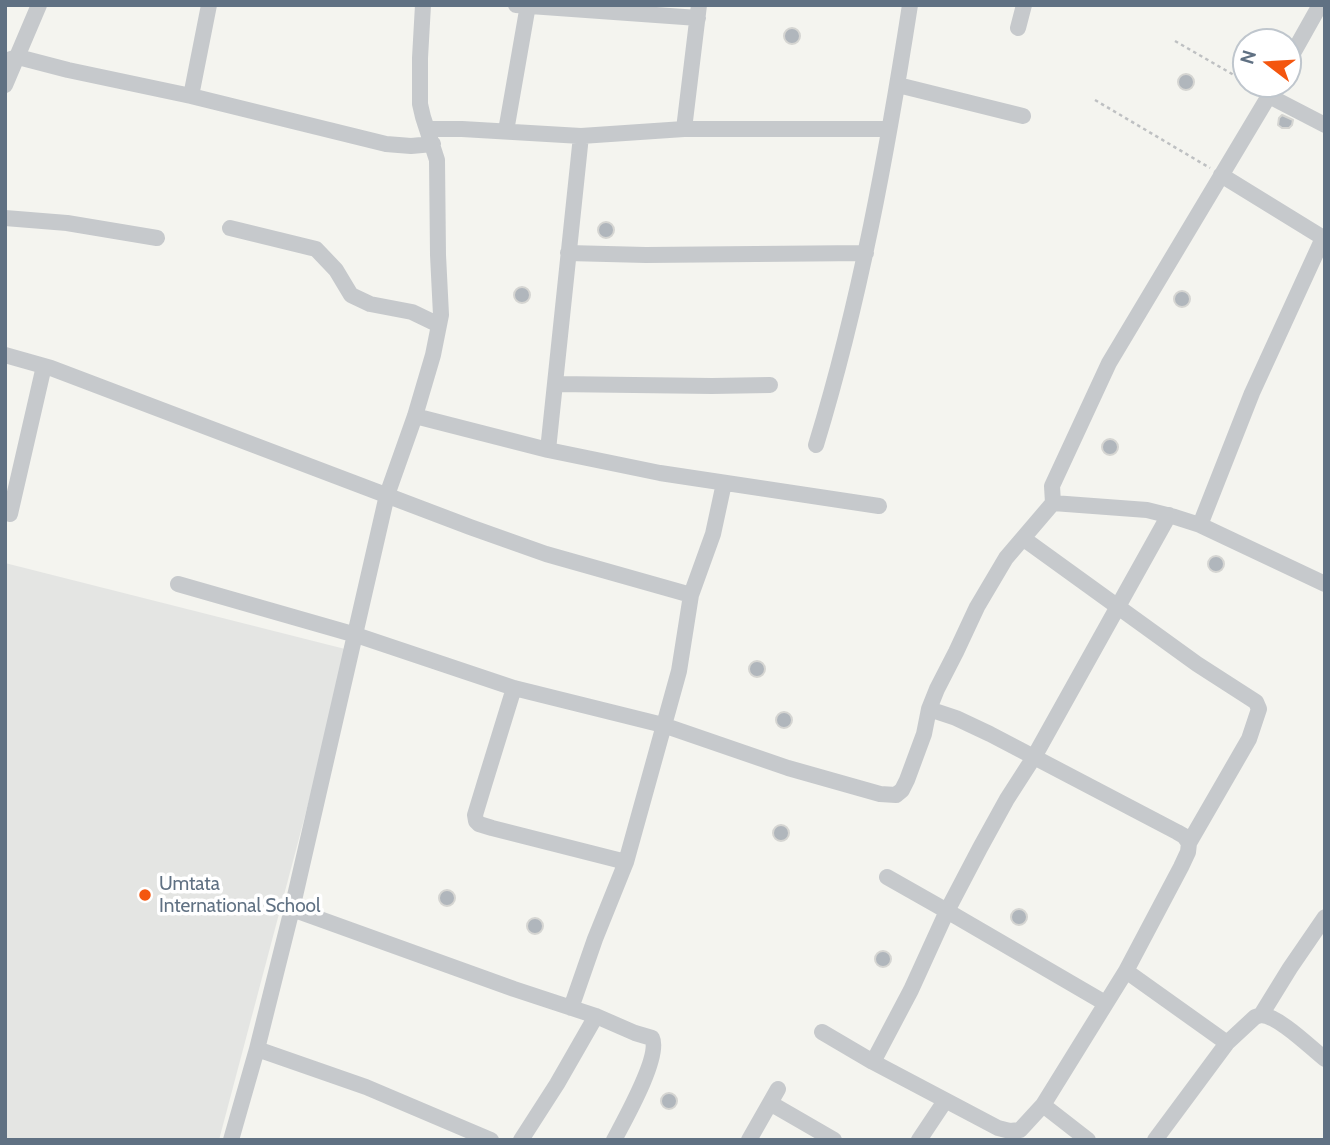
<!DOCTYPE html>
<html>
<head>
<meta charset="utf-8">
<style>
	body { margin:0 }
	#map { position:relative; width:1330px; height:1145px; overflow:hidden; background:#f4f4ef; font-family:Cabin,sans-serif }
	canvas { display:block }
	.frame { position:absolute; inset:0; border:7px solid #607183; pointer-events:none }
	.north { position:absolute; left:1232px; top:28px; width:70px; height:70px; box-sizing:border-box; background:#fff; border:2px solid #bfc6cd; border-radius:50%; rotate:287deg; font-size:19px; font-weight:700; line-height:28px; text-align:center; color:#607183 }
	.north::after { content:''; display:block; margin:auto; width:24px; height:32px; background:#f4560f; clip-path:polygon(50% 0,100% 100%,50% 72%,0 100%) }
</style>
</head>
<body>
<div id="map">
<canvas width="1330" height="1145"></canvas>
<div class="frame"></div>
<div class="north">N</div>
</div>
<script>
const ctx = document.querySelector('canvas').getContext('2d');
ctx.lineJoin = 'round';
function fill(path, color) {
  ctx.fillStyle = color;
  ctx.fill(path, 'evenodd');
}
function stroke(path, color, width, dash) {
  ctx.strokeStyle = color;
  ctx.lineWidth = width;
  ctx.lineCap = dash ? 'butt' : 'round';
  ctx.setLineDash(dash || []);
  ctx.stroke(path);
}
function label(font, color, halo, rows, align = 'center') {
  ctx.font = font + ' Cabin,sans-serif';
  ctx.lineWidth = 7;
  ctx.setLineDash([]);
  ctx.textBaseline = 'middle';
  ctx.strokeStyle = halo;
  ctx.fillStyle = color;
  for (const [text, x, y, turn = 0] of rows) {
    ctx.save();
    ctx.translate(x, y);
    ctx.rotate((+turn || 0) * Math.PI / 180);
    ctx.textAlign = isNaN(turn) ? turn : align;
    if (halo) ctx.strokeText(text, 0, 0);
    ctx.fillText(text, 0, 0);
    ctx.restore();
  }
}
const built = new Path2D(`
	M5 563 349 650 219 1140H5Z`);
const building = new Path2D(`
	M784 36a8 8 0 1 1 16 0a8 8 0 1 1-16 0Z
	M1178 82a8 8 0 1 1 16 0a8 8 0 1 1-16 0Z
	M1282 115 1293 120 1292 125 1289 128H1282L1278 125 1279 118Z
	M598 230a8 8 0 1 1 16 0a8 8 0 1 1-16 0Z
	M514 295a8 8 0 1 1 16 0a8 8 0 1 1-16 0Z
	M1174 299a8 8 0 1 1 16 0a8 8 0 1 1-16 0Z
	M1102 447a8 8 0 1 1 16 0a8 8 0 1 1-16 0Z
	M1208 564a8 8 0 1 1 16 0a8 8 0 1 1-16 0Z
	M749 669a8 8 0 1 1 16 0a8 8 0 1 1-16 0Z
	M776 720a8 8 0 1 1 16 0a8 8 0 1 1-16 0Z
	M773 833a8 8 0 1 1 16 0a8 8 0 1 1-16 0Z
	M439 898a8 8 0 1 1 16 0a8 8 0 1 1-16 0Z
	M1011 917a8 8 0 1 1 16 0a8 8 0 1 1-16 0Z
	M527 926a8 8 0 1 1 16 0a8 8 0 1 1-16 0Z
	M875 959a8 8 0 1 1 16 0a8 8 0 1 1-16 0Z
	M661 1101a8 8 0 1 1 16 0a8 8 0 1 1-16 0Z`);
const path = new Path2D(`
	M1175 41 1246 82
	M1249 84 1258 89
	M1095 100 1210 168`);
const street = new Path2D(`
	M516 5 698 18
	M1018 28 1024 5
	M5 61 18 57 68 70 191 96 386 144 411 146 433 144
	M1288 62 1320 5
	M5 85 39 5
	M898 85 1023 116
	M191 96 209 5
	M1269 96 1325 125
	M427 129H462L581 136 684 129H889
	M684 129 699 5
	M506 131 528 5
	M1221 175 1325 239
	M5 218 67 223 157 238
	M230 228 316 249 336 270 351 295 370 304 412 312 439 325
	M568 253 646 255 866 253
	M5 355 51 368 470 527 546 554 691 595
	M556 384 712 386 770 385
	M415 416 548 450 660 473 879 506
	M816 445C860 301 887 153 910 5
	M548 450 581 136
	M1053 503 1147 510 1175 517 1200 525 1325 584
	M10 514 44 366
	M1200 525 1252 393 1323 238
	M178 584 356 635 514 688 663 725 788 768 880 794 896 795 902 790 907 780 924 734 929 709 937 689 956 652 977 607 1006 558 1053 503 1052 486 1109 363 1276 84
	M514 688 485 782 475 815 476 821 479 824 492 828 626 862
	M929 709 956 718 990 734 1177 832 1184 836 1189 843
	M887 877 947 911 1105 1003
	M292 909 514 989 596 1016 635 1033 652 1038C661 1056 624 1121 614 1140
	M1126 971 1227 1043
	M571 1008 595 939 626 862 679 671 691 595 713 534 724 483
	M1261 1015C1279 1016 1310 1047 1325 1059
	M822 1032 873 1062 998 1128 1010 1131 1020 1130 1043 1105 1126 971 1181 867 1188 852 1189 843 1249 739 1259 709 1256 702 1197 664 1024 539
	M257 1049 366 1087 491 1140
	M873 1062 911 990 947 911 980 848 1007 799 1034 757 1169 515
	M770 1103 834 1140
	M1043 1105 1088 1140
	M231 1140 257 1049 292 909 387 495 415 416 433 355 441 315 438 255 437 160 423 117 420 104V58L423 5
	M521 1140 557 1084 596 1016
	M749 1140 778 1089
	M919 1140 945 1101
	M1155 1140 1227 1043 1255 1017 1261 1015 1290 968 1325 917`);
const markers = [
	[145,895,7,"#f4560f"]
];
const poiNames = [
	["Umtata",159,884],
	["International School",159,906]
];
fill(built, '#e4e5e3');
fill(building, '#b0b6bc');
stroke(building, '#d5d5d2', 2);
stroke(path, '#bec0c2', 2.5, [3.5, 3.5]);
stroke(street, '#c6c9cc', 16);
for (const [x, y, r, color] of markers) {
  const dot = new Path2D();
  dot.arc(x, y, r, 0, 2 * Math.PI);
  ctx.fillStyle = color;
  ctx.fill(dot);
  stroke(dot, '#fff', 2.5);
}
label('19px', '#607183', '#fff', poiNames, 'left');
</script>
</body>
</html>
